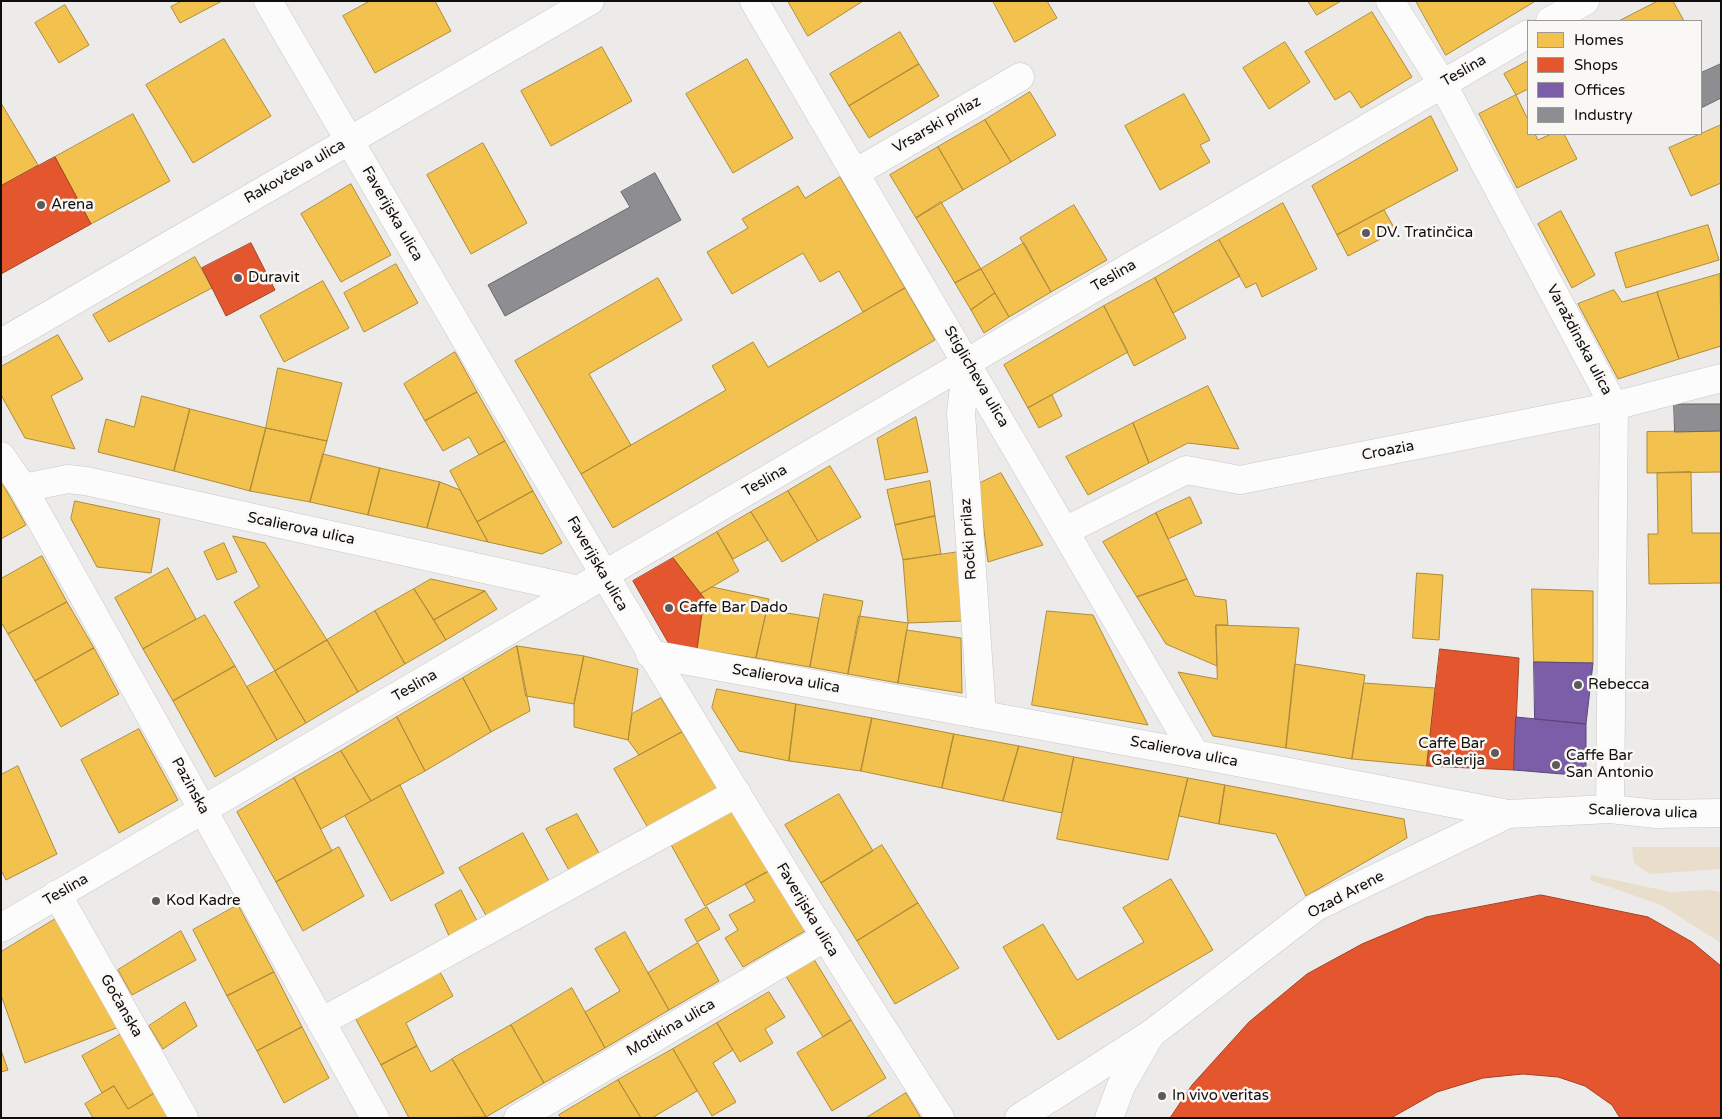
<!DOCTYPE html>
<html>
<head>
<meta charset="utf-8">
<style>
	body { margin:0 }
	#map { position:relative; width:1722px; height:1119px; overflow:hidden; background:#ecebe9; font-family:"Varela Round",sans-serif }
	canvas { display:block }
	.frame { position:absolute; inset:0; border:2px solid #0f0e0d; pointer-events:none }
	.legend { position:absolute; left:1527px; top:20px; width:175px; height:115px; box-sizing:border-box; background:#faf8f5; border:1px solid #9c9a98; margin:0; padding:6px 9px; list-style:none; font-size:15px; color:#0f0e0d }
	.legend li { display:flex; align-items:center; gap:10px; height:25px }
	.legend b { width:25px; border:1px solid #9c9a98 }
</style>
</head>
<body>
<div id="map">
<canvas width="1722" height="1119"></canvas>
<div class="frame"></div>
<ul class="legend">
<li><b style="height:14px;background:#f2c14e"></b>Homes</li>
<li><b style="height:14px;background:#e4572e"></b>Shops</li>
<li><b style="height:14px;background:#7b5ea7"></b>Offices</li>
<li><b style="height:14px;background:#8d8d92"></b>Industry</li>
</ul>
</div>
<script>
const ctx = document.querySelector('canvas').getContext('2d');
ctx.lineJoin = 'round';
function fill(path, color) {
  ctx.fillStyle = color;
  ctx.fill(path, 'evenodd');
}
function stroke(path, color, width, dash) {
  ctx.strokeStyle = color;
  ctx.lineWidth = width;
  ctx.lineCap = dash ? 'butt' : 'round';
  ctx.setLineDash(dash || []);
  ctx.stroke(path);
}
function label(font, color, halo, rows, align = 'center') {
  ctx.font = font + ' "Varela Round",sans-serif';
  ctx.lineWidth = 5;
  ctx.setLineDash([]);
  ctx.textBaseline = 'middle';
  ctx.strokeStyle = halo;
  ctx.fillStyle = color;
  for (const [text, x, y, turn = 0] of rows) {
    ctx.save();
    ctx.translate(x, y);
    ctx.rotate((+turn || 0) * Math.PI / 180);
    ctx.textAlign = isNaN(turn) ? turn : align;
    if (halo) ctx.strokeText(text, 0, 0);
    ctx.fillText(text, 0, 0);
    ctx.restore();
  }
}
const green = new Path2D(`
	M1632 847H1721V869L1650 874 1634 863Z
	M1591 875 1671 892 1710 890 1721 892V943L1661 905 1590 880Z`);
const homes = new Path2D(`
	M182 1H222L180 23 171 7Z
	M370 1H435L451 31 375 73 343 16Z
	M788 1H863L808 36Z
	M993 1H1047L1057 18 1015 42Z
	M1308 1H1341L1317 15Z
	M1416 1H1534V2L1446 55Z
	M1658 1H1673L1684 21H1619Z
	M65 5 89 45 59 63 35 23Z
	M1372 12 1412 77 1361 108 1350 91 1335 100 1305 52Z
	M900 32 919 64 849 106 830 74Z
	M224 39 271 116 193 163 146 85Z
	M1285 42 1310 82 1269 109 1243 68Z
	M602 47 632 101 551 146 521 91Z
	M747 59 793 138 733 173 686 94Z
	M1528 61V89L1516 95 1504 74Z
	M919 64 939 96 869 138 849 106Z
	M1030 92 1056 135 1011 162 985 120Z
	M1184 94 1210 140 1200 145 1210 162 1160 190 1125 126Z
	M1516 95 1528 120V134H1535L1538 140 1551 134H1564L1577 159 1517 188 1479 114Z
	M1 103 38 165 1 186Z
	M133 114 170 181 91 224 55 157Z
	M1431 116 1458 170 1337 235 1312 186Z
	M985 120 1011 162 963 190 938 147Z
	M1721 125V183L1691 196 1669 148Z
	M483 143 527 223 471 254 427 175Z
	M938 147 963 190 916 218 890 175Z
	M840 177 905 288 863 312 839 271 820 282 803 253 732 294 707 252 748 228 742 219 798 186 805 198Z
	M351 184 391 255 341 282 301 214Z
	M941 202 981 269 955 283 916 218Z
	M1283 203 1317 269 1262 297 1256 283 1246 288 1219 240Z
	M1074 205 1107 260 1051 292 1020 238Z
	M1384 210 1396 231 1348 256 1337 235Z
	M1561 211 1595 275 1572 288 1538 224Z
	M1708 225 1719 260 1626 288 1615 253Z
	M1219 240 1240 276 1173 313 1155 278Z
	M1024 243 1051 292 1009 317 981 269Z
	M195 257 212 288 109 342 93 315Z
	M396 264 418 303 364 332 344 293Z
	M981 269 995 293 971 310 955 283Z
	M1720 274 1721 346 1679 359 1657 292Z
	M658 278 682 320 589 374 631 445 581 474 515 361Z
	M1155 278 1186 338 1134 366 1104 306Z
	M323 281 349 328 284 362 260 316Z
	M905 288 935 340 613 528 581 474 726 390 712 366 753 342 768 367Z
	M1614 290 1622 302 1657 292 1679 359 1618 379 1578 304Z
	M995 293 1009 317 984 333 971 310Z
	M1104 306 1128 352 1028 408 1004 365Z
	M58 335 83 379 51 396 75 449 25 438 1 395V367Z
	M455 352 477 392 425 421 404 384Z
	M278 368 342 383 327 441 266 428Z
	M1208 386 1239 449 1188 443 1149 463 1133 423Z
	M477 392 505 441 479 455 469 437 443 451 425 421Z
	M1052 395 1062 416 1039 428 1028 408Z
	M142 396 190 409 174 471 98 452 106 419 134 427Z
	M190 409 266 428 250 491 174 471Z
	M916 417 928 472 885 480 877 439Z
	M1133 423 1149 463 1088 495 1066 457Z
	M266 428 327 441 310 502 250 491Z
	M1721 431V472L1647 473V432Z
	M505 441 533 491 477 522 450 471Z
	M323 454 380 468 368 515 310 502Z
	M830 466 861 517 818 541 788 491Z
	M380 468 440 482 427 528 368 515Z
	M1691 472 1692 533H1721V583L1649 584 1648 534H1658L1657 473Z
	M1001 473 1043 545 988 562 978 484Z
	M1 481 26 525 1 539Z
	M930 481 935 516 895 525 887 490Z
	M440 482 460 490 488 542 427 528Z
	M533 491 562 543 542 554 488 542 477 522Z
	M788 491 818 541 782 562 751 512Z
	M1190 497 1202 523 1168 539 1156 513Z
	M75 501 160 519 151 573 97 567 71 519Z
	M751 512 768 540 733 559 717 532Z
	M1156 513 1187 579 1137 597 1103 542Z
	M935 516 941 554 903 560 895 525Z
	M717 532 739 571 700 594 673 558Z
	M233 536 265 543 327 640 275 671 234 602 259 587Z
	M224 543 237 572 217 580 204 552Z
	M959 552 963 621 908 623 903 560Z
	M42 556 67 602 8 634 1 622V579Z
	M168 568 196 619 143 649 115 598Z
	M1417 573 1443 575 1439 640 1413 638Z
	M431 579 485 591 434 620 414 589Z
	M1187 579 1195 596 1226 600 1228 625H1216L1217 666 1166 644 1137 597Z
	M712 587 769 599 756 658 697 649 704 598 700 594Z
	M414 589 446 640 405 664 375 611Z
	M1532 589 1593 591V663L1534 662Z
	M485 591 497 609 446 640 434 620Z
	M824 594 863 601 848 674 810 667Z
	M67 602 94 648 35 681 8 634Z
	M767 610 819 618 810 667 756 658Z
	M375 611 405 664 358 692 327 640Z
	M1047 611 1093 615 1148 725 1032 705Z
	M205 615 235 666 173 701 143 649Z
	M859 616 908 623 898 683 848 674Z
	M1216 625 1299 628 1286 748 1213 736 1178 672 1217 679Z
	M907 630 961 638 962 693 898 683Z
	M327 640 358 692 306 723 275 671Z
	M517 646 584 656 574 704 526 696Z
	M517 646 530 711 491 732 463 678Z
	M94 648 119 694 61 727 35 681Z
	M584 656 638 669 628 740 574 727V704Z
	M1295 664 1365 675 1352 759 1286 748Z
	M235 666 277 740 215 777 173 701Z
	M275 671 306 723 277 740 247 687Z
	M463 678 491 732 425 771 397 717Z
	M1364 683 1435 688 1427 766 1352 759Z
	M717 689 796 704 789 761 739 751 712 708Z
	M661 698 682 732 639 755 628 740 632 714Z
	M796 704 872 718 861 771 789 761Z
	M397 717 425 771 371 801 341 751Z
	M872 718 954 734 942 788 861 771Z
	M139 729 178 800 119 833 81 760Z
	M682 732 718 789 648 828 614 769Z
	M954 734 1019 746 1003 801 942 788Z
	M1019 746 1074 757 1062 813 1003 801Z
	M341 751 371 801 321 829 294 778Z
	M1074 757 1188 778 1168 860 1057 839Z
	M18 766 57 854 6 880 1 870V775Z
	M294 778 332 851 276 882 237 812Z
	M1188 778 1225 785 1219 824 1179 816Z
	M400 785 444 873 391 901 345 816Z
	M1225 785 1404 819 1407 838 1306 896 1276 834 1219 824Z
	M839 794 873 851 821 883 785 825Z
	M731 810 769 871 705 906 670 843Z
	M577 814 600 855 570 872 546 829Z
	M523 833 550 883 487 917 459 868Z
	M882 845 918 903 857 941 821 883Z
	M339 847 364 896 303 931 276 882Z
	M769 871 805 931 743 967 725 938 738 930 729 915 755 901 745 884Z
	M1171 879 1213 950 1058 1040 1003 947 1043 924 1077 980 1144 942 1123 908Z
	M461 890 478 923 450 938 435 905Z
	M918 903 959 968 895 1004 857 941Z
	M238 905 274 972 227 996 193 930Z
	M707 907 720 929 697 942 685 920Z
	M57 918 119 1027 25 1063 1 995V952Z
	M181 931 196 960 132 995 118 970Z
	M625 932 669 1010 605 1048 585 1012 620 991 595 949Z
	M698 943 719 981 669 1010 648 973Z
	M812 956 851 1020 823 1037 784 973Z
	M439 970 453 996 406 1023 417 1046 381 1065 354 1016Z
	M274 972 302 1027 257 1051 227 996Z
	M572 988 605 1048 544 1083 511 1025Z
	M769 992 785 1017 765 1029 773 1043 740 1062 717 1023Z
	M185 1002 197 1026 163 1049 149 1026Z
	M851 1020 886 1078 832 1111 797 1053Z
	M717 1023 733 1050 713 1063 736 1102 712 1116 673 1049Z
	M511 1025 544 1083 486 1117 452 1059Z
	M302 1027 329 1078 284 1103 257 1051Z
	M123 1033 156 1092 128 1109 114 1086 102 1093 82 1056Z
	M417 1046 431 1072 452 1059 486 1117 409 1118 381 1065Z
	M673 1049 697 1091 652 1118H641L618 1080Z
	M1 1050 8 1070 1 1072Z
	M618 1080 641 1118H561L559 1115Z
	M114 1086 128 1109 156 1092 172 1118H93L85 1104Z
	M906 1093 921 1118H866Z`);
const shops = new Path2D(`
	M55 157 91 224 1 274V186Z
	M251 243 275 290 226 316 202 268Z
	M673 558 704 598 697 649 669 644 633 581Z
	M1440 649 1519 658 1514 770 1427 766Z
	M1541 895 1648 917 1692 942 1721 966V1118H1620L1612 1105 1585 1086 1558 1077 1523 1074 1483 1078 1437 1092 1391 1118H1170L1192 1085 1249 1022 1307 974 1362 944 1426 917Z`);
const offices = new Path2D(`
	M1534 662 1593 663 1586 724 1535 719Z
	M1516 717 1586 724V776L1514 770Z`);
const industry = new Path2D(`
	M1721 64V98L1701 108V73Z
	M655 173 681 220 505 316 488 285 630 207 621 192Z
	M1674 404H1721V431L1675 432Z`);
const pedestrian = new Path2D(`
	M1109 1118 1121 1086 1151 1034`);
const minor = new Path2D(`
	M268 1C487 377 704 752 940 1118
	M1390 1 1442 83 1614 406 1610 809
	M1550 21 1585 1
	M855 173 1020 77
	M967 363 961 413 982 715
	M1 456 23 488 375 1118
	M23 488 68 479 86 481 579 590
	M1065 531 1186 470 1240 480 1614 406 1721 378
	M650 654 1195 754
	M57 894 184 1118
	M1 928 1528 34
	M321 1022 737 793
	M518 1118 824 938
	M1019 1118 1151 1034 1316 907 1508 814`);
const tertiary = new Path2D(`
	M754 1 1195 754 1508 814 1610 809 1656 814 1721 813`);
const secondary = new Path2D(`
	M1 343 590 1`);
const markers = [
	[41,205,5,"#5c5b5a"],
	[1366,233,5,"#5c5b5a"],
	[238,278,5,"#5c5b5a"],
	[669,608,5,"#5c5b5a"],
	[1578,685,5,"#5c5b5a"],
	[1495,753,5,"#5c5b5a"],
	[1556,765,5,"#5c5b5a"],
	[156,901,5,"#5c5b5a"],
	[1162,1096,5,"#5c5b5a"]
];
const streetNames = [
	["Teslina",1464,71,-30],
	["Vrsarski prilaz",937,125,-30],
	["Rakovčeva ulica",295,172,-30],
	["Faverijska ulica",392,214,60],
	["Teslina",1114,276,-30],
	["Varaždinska ulica",1579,340,62],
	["Stiglicheva ulica",976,377,60],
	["Croazia",1388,451,-11],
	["Teslina",765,481,-30],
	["Scalierova ulica",301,529,12],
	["Ročki prilaz",969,539,-94],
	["Faverijska ulica",597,564,60],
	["Scalierova ulica",786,679,10],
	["Teslina",415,686,-30],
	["Scalierova ulica",1184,752,11],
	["Pazinska",190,786,61],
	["Scalierova ulica",1643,812,2],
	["Teslina",66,890,-30],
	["Ozad Arene",1346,895,-28],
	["Faverijska ulica",807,910,59],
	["Gočanska",121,1006,60],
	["Motikina ulica",671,1028,-30]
];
const poiNames = [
	["Arena",51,205],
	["DV. Tratinčica",1376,233],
	["Duravit",248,278],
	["Caffe Bar Dado",679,608],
	["Rebecca",1588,685],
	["Caffe Bar",1485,744,"right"],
	["Galerija",1485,761,"right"],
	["Caffe Bar",1566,756],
	["San Antonio",1566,773],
	["Kod Kadre",166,901],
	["In vivo veritas",1172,1096]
];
fill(green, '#e9decb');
fill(homes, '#f2c14e');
stroke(homes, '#ae8b3a', 1);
fill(shops, '#e4572e');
stroke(shops, '#a44124', 1);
fill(offices, '#7b5ea7');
stroke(offices, '#5b4679', 1);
fill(industry, '#8d8d92');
stroke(industry, '#67676a', 1);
stroke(pedestrian, '#c9c8c6', 29);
stroke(minor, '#c9c8c6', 29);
stroke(tertiary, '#c9c8c6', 29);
stroke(secondary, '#c9c8c6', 29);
stroke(pedestrian, '#fcfcfc', 28);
stroke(minor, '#fcfcfc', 28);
stroke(tertiary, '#fcfcfc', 28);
stroke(secondary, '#fcfcfc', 28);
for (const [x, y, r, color] of markers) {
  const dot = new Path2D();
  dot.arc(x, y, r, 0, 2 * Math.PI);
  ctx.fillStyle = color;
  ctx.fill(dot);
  stroke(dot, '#faf8f5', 2);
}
label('15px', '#0f0e0d', '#faf8f5', streetNames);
label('15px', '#0f0e0d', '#faf8f5', poiNames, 'left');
</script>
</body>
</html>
